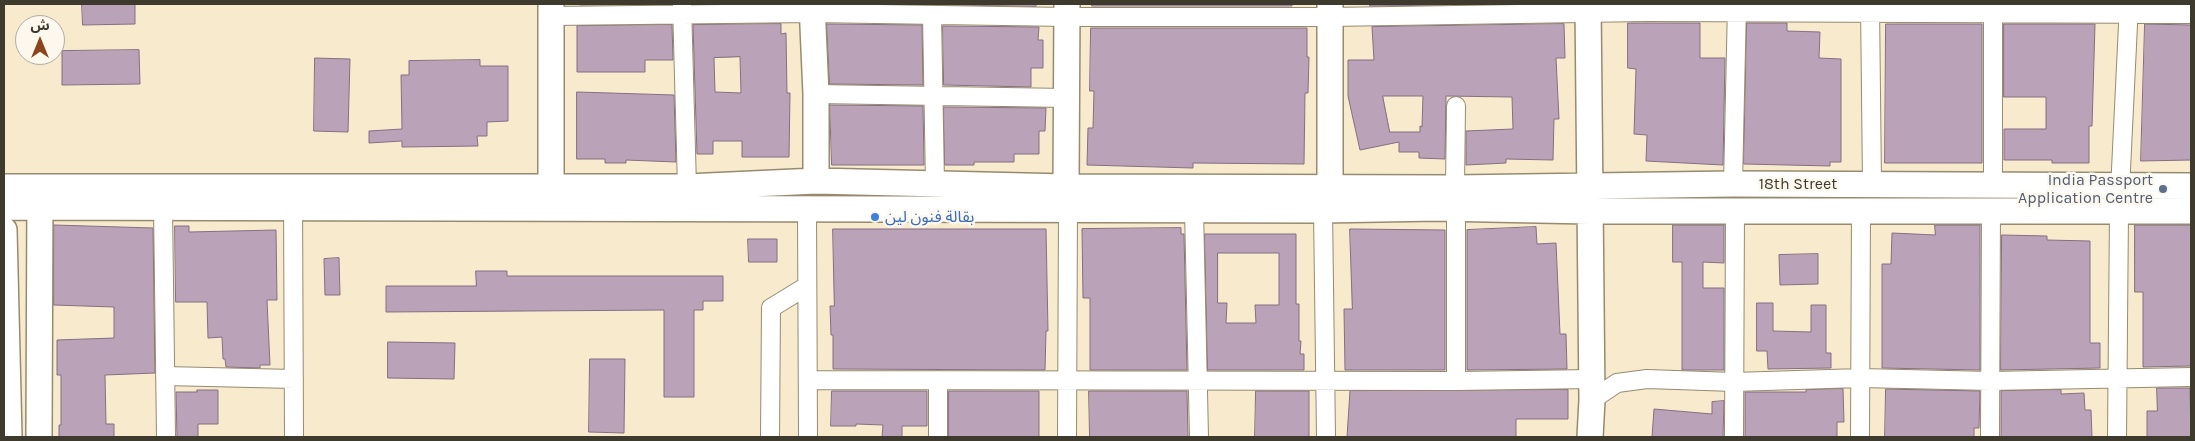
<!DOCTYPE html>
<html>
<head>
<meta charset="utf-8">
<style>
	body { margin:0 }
	#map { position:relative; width:2195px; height:441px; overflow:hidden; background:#f7eacd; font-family:Karla,"Noto Sans Arabic",sans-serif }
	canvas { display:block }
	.frame { position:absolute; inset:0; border:5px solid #3f3a2e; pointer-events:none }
	.north { position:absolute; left:15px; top:15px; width:50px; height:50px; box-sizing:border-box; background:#fdf8ed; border:1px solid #b1aca1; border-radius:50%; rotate:0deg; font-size:14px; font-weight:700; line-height:20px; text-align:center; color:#3f3a2e }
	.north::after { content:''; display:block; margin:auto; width:18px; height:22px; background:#8b451d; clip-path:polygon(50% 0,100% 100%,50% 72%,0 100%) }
</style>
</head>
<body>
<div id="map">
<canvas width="2195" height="441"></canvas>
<div class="frame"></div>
<div class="north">ش</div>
</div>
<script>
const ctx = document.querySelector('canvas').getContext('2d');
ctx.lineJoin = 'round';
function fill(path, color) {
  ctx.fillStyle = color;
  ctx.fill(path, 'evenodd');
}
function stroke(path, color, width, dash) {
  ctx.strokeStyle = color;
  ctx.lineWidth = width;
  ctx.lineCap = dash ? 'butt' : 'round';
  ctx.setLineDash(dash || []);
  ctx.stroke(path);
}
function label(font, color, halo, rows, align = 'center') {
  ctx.font = font + ' Karla,"Noto Sans Arabic",sans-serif';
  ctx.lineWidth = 5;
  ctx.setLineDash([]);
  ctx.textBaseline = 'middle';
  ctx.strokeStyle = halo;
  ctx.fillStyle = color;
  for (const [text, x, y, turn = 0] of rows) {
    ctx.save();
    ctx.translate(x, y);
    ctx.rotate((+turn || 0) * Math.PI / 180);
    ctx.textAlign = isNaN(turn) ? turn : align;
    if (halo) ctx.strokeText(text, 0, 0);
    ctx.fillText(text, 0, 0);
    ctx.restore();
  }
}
const building = new Path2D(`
	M82 4H135V24L83 25Z
	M580 4H671L580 5Z
	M900 4H1036V6Z
	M1092 4H1292V6H1092Z
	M1370 4H1447V5L1370 6Z
	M1628 23H1700V58H1725L1723 165 1646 161 1647 135 1634 134 1636 69 1628 68Z
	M1747 23H1787V31L1820 32 1819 58 1841 59V162H1830V166L1744 164Z
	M781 24V34L786 33 787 93H790L789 157H742V141H713V154H697L693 25ZM740 57 741 93 715 92 714 58Z
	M827 24 922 25 923 85 830 84Z
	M1564 24 1565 58H1556L1559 119H1554L1553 160 1506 159V163L1466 165V131L1513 129 1512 97 1446 96 1445 159 1419 158V152H1399V142L1360 150 1348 96V60H1374L1372 27ZM1383 96H1423L1422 127 1420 126V132H1390Z
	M1886 24H1982V163H1885Z
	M2004 24H2095L2092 126H2089V163H2052V160H2004V129H2046V97H2004Z
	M2145 24 2191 25V160L2141 161Z
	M672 25 673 60H645V72H577V26Z
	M943 26 1039 27 1038 40H1043V68H1031V87L944 85Z
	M1091 28H1307V57H1309L1308 93H1305L1304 164 1193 163V168L1087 165 1088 128H1093L1094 91H1090Z
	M139 50 140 84 62 85V51Z
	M315 58 350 59 348 132 314 131Z
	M480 60V66H508V121L487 122V136H477L478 146 402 147V141L369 143V131L402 129 401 75H409V61Z
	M577 92 674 95 676 162 626 160V163H605V159H577Z
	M830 105 923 106 924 165H832Z
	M944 107 1046 108 1045 131H1039V154H1014V162H974V165H945Z
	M54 225 153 228 155 373 105 375 106 424H114V437H59V425H61V375H57V340L114 338V307L54 305Z
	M1673 225H1724V263L1703 262V288H1724V370H1682V262H1673Z
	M1935 225H1980V370L1882 368V264H1891L1892 233 1935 235Z
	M2135 225H2191V366L2143 367V292H2135Z
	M175 226H189V232L276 230 277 300H267L270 365H260V368L226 367 225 359H223L222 337 208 338 207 302H176Z
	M1536 227 1537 244 1556 243 1560 334H1566L1567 369 1467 370V230Z
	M1181 228V234H1184L1187 370H1090V298H1083L1082 229Z
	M833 229H1046L1048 331H1046L1045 370 833 369V335H831L830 306H834Z
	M1350 229 1445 230V370H1345L1344 309H1352Z
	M1205 234H1296V304H1299V341H1301L1300 354H1304V370H1208ZM1218 253H1279V305H1255L1256 323H1226L1227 303H1218Z
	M2002 235 2047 236V240L2090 241V343H2100V368L2001 370Z
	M748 239H777V262H749Z
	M1818 254V284L1780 285 1779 255Z
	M339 258 340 295H325L324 259Z
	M476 271H507V276H723V301H703V310H694V397H664V310L386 312V286H476Z
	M1757 303H1773V331L1811 332V305H1826V353H1831V368L1768 369 1767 351H1757Z
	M388 342 455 343 454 379 388 378Z
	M590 359H625L624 433 589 432Z
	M2157 388H2190L2191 437H2147V411H2157Z
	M1843 389 1844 422H1837V437H1745V392H1806V390Z
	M1886 389 1980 391 1979 428H1974V437H1885Z
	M197 390H218V424H198V437H177L176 392H197Z
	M1568 390V419H1516V437H1347L1350 391Z
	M2061 390V394L2084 393 2085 410H2091L2092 437H2001V391Z
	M832 391H927V426H902V437H882L883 425 856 424V426H831Z
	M949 391H1039V437H949Z
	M1089 391H1187L1188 437H1090Z
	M1256 391H1309V437H1255Z
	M1724 401 1723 437H1652L1654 409 1712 414V402Z`);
const street = new Path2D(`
	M682 4 687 187
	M1870 4 1872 184
	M1993 4V185
	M932 15 935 184
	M551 16 812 13 1067 17H1330L1646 12 2191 14
	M816 94 1067 98
	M1733 184 1737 4
	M1455 188 1456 106
	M293 198 294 437
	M163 207 166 437
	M807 209 808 437
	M1194 210 1199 437
	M1323 210 1326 437
	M165 376 294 379
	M808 380 1456 381 1592 379
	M938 380V437
	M1456 381V208
	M1592 400 1617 383 1647 379 1734 382 1860 378 1991 381 2191 377
	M770 437 771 308 807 286
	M1067 437 1068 210
	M1734 437 1735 211
	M1860 437 1861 211
	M1990 437 1991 210
	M2117 437 2119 211 2129 4`);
const secondary = new Path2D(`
	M812 4 816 94V181
	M1588 4 1592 400 1590 437
	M4 187H687L816 181 1066 187 1455 188 1733 184 2191 186
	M551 187V4
	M1330 187V4
	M1056 200 1066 187 1067 4
	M4 207 1323 210 1437 208 1589 211H2191
	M4 230 9 437
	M39 437 40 190`);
const markers = [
	[2163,189,5,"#5c6f8a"],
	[875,217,5,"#3f7fe0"]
];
const serviceNames = [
	["India Passport",2153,180],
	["Application Centre",2153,198]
];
const streetNames = [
	["18th Street",1798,184]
];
const shopNames = [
	["بقالة فنون لين",885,217]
];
fill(building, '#baa3b8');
stroke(building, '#846e82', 1);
stroke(street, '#968b70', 20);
stroke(secondary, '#968b70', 28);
stroke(street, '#fff', 18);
stroke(secondary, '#fff', 25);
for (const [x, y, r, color] of markers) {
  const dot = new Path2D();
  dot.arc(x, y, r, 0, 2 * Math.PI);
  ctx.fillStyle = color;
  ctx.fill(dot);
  stroke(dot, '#fdf8ed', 2);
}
label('16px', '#4e5e75', '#fdf8ed', serviceNames, 'right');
label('16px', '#3f3a2e', '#fdf8ed', streetNames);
label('16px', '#366cbe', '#fdf8ed', shopNames, 'left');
</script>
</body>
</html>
